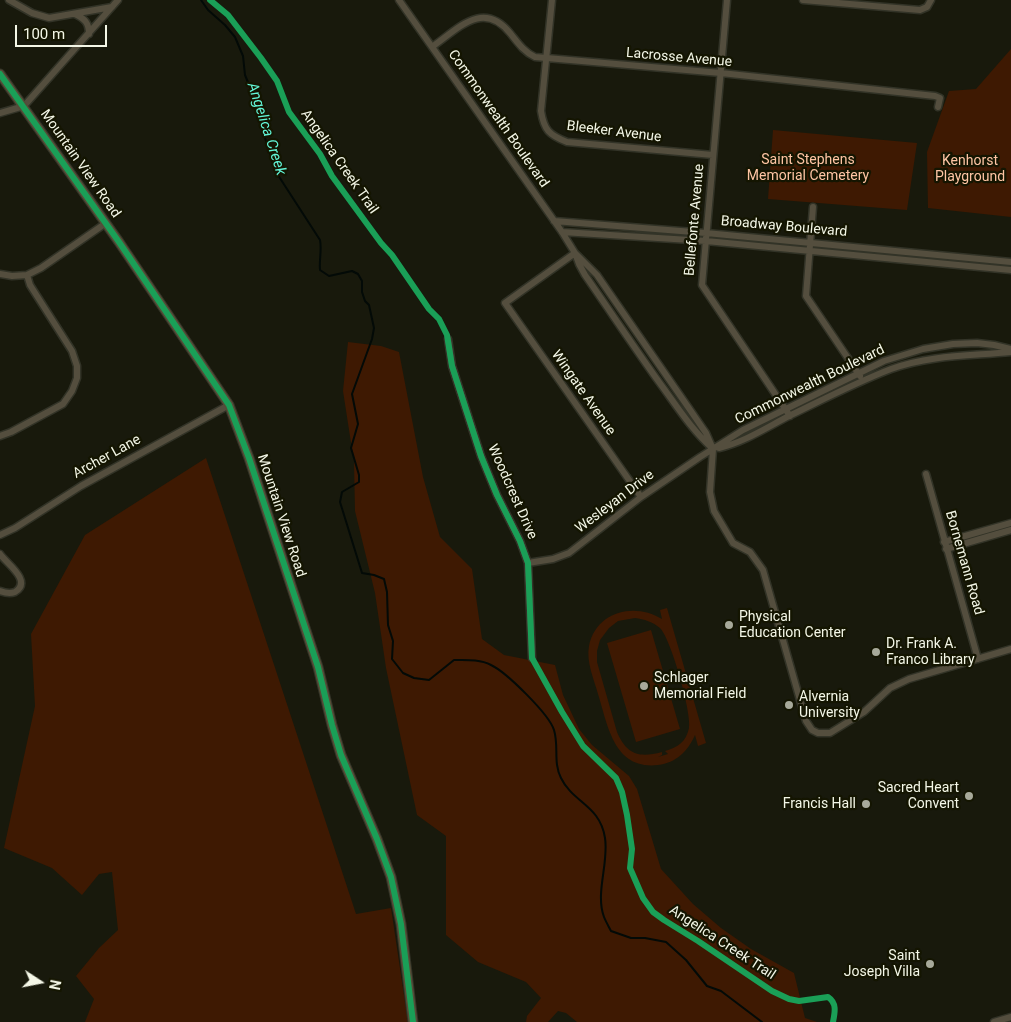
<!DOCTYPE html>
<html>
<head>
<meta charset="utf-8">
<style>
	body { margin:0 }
	#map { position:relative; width:1011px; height:1022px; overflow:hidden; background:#18190c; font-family:Roboto,sans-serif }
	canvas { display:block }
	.north { position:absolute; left:15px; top:957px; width:50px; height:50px; -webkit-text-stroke:4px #141501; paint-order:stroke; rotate:101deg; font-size:14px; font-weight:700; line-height:20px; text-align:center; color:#f4f7e7 }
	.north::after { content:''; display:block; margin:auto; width:18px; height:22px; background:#f4f7e7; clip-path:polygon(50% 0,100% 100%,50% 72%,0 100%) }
	.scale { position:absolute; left:15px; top:25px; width:92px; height:22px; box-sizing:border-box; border:2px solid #f4f7e7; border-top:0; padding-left:6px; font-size:15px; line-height:18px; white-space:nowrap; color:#f4f7e7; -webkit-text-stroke:4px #141501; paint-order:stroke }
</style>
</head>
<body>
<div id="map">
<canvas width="1011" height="1022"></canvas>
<div class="north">N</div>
<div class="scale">100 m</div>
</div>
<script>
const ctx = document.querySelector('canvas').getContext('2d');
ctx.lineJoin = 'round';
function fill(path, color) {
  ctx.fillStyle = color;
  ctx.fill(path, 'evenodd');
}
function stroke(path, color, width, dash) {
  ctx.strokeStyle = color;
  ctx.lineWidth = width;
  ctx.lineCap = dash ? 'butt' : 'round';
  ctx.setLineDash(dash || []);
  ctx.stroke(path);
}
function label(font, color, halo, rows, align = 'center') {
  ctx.font = font + ' Roboto,sans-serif';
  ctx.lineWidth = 4.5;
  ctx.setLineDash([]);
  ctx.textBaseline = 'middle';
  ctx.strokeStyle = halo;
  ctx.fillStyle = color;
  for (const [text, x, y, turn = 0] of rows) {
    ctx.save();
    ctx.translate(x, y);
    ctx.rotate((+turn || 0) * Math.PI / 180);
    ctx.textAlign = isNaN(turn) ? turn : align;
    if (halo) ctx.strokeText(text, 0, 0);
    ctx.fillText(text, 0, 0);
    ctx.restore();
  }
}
const green = new Path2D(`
	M1011 49V217L928 208 927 152 949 91 976 89Z
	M773 130 917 143 907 210 768 199Z
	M348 342 381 346 399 352 423 477 440 537 472 569 482 639 504 655 555 665 563 695 579 729 592 745 629 776 637 789 661 869 693 904 721 928 751 949 794 973 805 1018 817 1022H577L566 1013 558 1011 548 1022H526L527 1016 541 998 526 982 478 962 446 935V836L417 815 386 668 375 593 355 511 354 462 343 391Z
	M206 458 356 914 391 908 408 1022H85L94 999 76 976 99 948 118 930 112 872 99 874 82 895 52 868 4 848 35 706 31 634 85 535Z
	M667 608 706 743 698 746 695 735C688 751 676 763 658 765 614 770 608 726 598 694 594 679 586 662 589 646 596 611 635 602 662 619L660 610ZM635 618C644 619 653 622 660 628 671 639 692 713 689 728 686 742 678 747 665 751L668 754 658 757 662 755V752C639 758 627 755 617 732L597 662V651L600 640 609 628 618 621Z
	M651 630 680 729 636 742 607 643Z`);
const stream = new Path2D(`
	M201 0 208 10 225 25 235 37 243 56 245 75 263 119 265 138 276 172 320 240C322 250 319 259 320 270L329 276 352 271 358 274 362 281V292L365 301 369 305 374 328 372 339 352 394 358 424 351 448 359 475V482L342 492 340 502 362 573 374 575 384 579 387 592 388 625 393 641 392 659 403 673 414 678 429 680 454 660C466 660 480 659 491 665 506 672 549 714 554 730 559 746 553 763 561 778 573 803 600 805 605 838 609 863 595 893 604 917 606 922 609 927 611 931L631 938H645L666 942 686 960 707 986 721 991 762 1022`);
const street = new Path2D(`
	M9 0 32 13 49 18 112 7
	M399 0 562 232 575 253 579 264 585 275C610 311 634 347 659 382 676 405 691 429 712 448
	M552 0 541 111C544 130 549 135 567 142L713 155
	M727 0 702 285 790 416
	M803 0 920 10 927 7 931 0
	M75 14C85 19 89 23 89 34
	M432 47C459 28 483 0 510 33 518 43 524 52 535 57L721 73 935 96 940 98 938 107
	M0 113 24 106 118 0
	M813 207 806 296 860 376
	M554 221 706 233 1011 262
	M562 232 706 241 1011 270
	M575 253 597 275 706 433 713 449 710 492 714 511 733 543 750 552 763 570 806 721 812 730 818 733H830L864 712 890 688 909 679 1011 649
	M575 253 505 303 641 497
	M0 274 12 276 27 275 41 268 106 223
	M448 339 452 366 481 456 497 495 520 541 528 563 532 658
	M0 436 11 432 63 404 72 391 77 378V366L72 351 30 285 27 275
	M719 448C745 442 767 427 791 415 824 399 857 382 891 369 930 355 970 356 1011 352
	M926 474 978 659
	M0 535 15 528 81 486 229 405
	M944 542 1011 523
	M946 549 1011 530
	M0 554C6 563 33 581 15 592 10 594 5 593 0 591
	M528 563 553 559 569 553 641 497 700 457 743 430 884 361 923 349 953 344 977 343 994 345 1011 349
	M994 1022 1011 1017`);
const secondary = new Path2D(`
	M0 74 119 242 229 405 249 458 318 667 332 725 341 755 377 839 391 877 401 924 413 1022`);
const cycleway = new Path2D(`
	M210 0 228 15 261 58 277 81 289 112 320 154 332 176 381 243 392 255 429 309 439 319 447 335 452 366 481 456 497 495 520 541 528 563 532 658 562 712 583 746 616 778 622 792 627 815 632 849 630 868 643 898 653 912 664 920 698 941 772 991 789 999 799 1001 828 997C837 1003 835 1012 833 1022
	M0 74 119 242 229 405 249 458 318 667 332 725 341 755 377 839 391 877 401 924 413 1022`);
const markers = [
	[729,625,5,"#a7a99a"],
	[876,652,5,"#a7a99a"],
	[644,686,5,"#a7a99a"],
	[789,705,5,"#a7a99a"],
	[969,796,5,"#a7a99a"],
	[866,804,5,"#a7a99a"],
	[930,964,5,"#a7a99a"]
];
const streetNames = [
	["Lacrosse Avenue",679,58,5],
	["Commonwealth Boulevard",498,119,55],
	["Bleeker Avenue",614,132,7],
	["Angelica Creek Trail",339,162,55],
	["Mountain View Road",80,164,55],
	["Bellefonte Avenue",695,220,-85],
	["Broadway Boulevard",784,227,5],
	["Commonwealth Boulevard",810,385,-26],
	["Wingate Avenue",583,393,55],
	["Archer Lane",107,457,-29],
	["Woodcrest Drive",512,492,66],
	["Wesleyan Drive",615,502,-37],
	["Mountain View Road",281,516,72],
	["Bornemann Road",964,563,74],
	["Angelica Creek Trail",722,943,33]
];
const parkNames = [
	["Saint Stephens",808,160],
	["Memorial Cemetery",808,176],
	["Kenhorst",970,161],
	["Playground",970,177]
];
const poiNames = [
	["Physical",739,617],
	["Education Center",739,633],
	["Dr. Frank A.",886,644],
	["Franco Library",886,660],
	["Schlager",654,678],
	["Memorial Field",654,694],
	["Alvernia",799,697],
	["University",799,713],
	["Sacred Heart",959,788,"right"],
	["Convent",959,804,"right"],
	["Francis Hall",856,804,"right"],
	["Saint",920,956,"right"],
	["Joseph Villa",920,972,"right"]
];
const waterNames = [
	["Angelica Creek",266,129,72]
];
fill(green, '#3e1902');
stroke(stream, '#030a07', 2);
stroke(street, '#323327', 9);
stroke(secondary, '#323327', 11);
stroke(street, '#544e3e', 6);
stroke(secondary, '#554d37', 9);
stroke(cycleway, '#1a9f57', 6);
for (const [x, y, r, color] of markers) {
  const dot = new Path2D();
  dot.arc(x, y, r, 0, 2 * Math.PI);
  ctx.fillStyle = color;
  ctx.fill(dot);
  stroke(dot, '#141501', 2);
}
label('14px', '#f4f7e7', '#141501', streetNames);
label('14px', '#ffc5a4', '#141501', parkNames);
label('14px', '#f4f7e7', '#141501', poiNames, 'left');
label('italic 15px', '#62f5d7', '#141501', waterNames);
</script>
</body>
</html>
